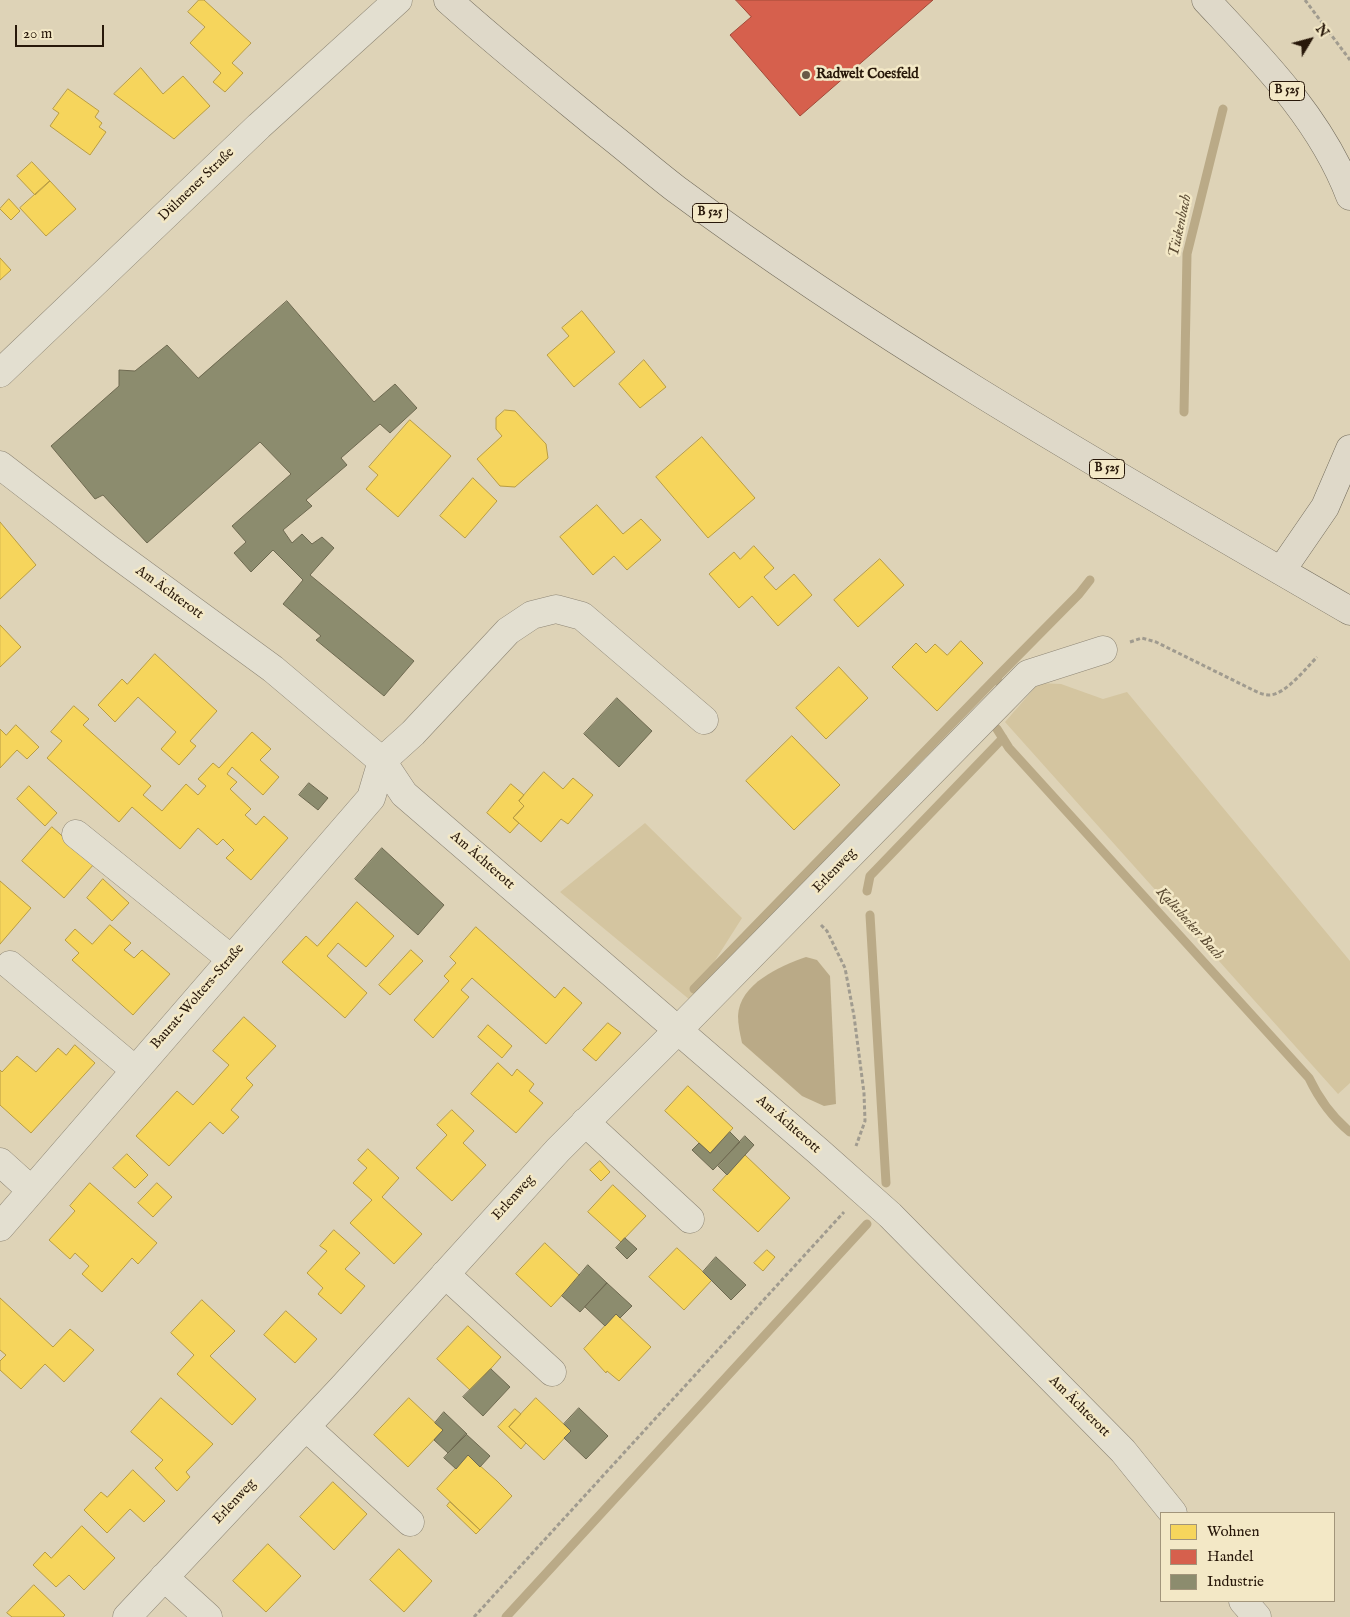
<!DOCTYPE html>
<html>
<head>
<meta charset="utf-8">
<style>
	body { margin:0 }
	#map { position:relative; width:1350px; height:1617px; overflow:hidden; background:#ded3b7; font-family:"IM FELL English",serif }
	canvas { display:block }
	.legend { position:absolute; left:1160px; top:1512px; width:175px; height:90px; box-sizing:border-box; background:#f3e8c6; border:1px solid #a2957b; margin:0; padding:6px 9px; list-style:none; font-size:15px; color:#28180a }
	.legend li { display:flex; align-items:center; gap:10px; height:25px }
	.legend b { width:25px; border:1px solid #a2957b }
	.north { position:absolute; left:1285px; top:15px; width:50px; height:50px; -webkit-text-stroke:4px #f3e8c6; paint-order:stroke; rotate:53deg; font-size:14px; font-weight:700; line-height:20px; text-align:center; color:#28180a }
	.north::after { content:''; display:block; margin:auto; width:18px; height:22px; background:#28180a; clip-path:polygon(50% 0,100% 100%,50% 72%,0 100%) }
	.scale { position:absolute; left:15px; top:25px; width:89px; height:22px; box-sizing:border-box; border:2px solid #28180a; border-top:0; padding-left:6px; font-size:15px; line-height:18px; white-space:nowrap; color:#28180a; -webkit-text-stroke:4px #f3e8c6; paint-order:stroke }
</style>
</head>
<body>
<div id="map">
<canvas width="1350" height="1617"></canvas>
<ul class="legend">
<li><b style="height:14px;background:#f6d55c"></b>Wohnen</li>
<li><b style="height:14px;background:#d6604d"></b>Handel</li>
<li><b style="height:14px;background:#8c8c6e"></b>Industrie</li>
</ul>
<div class="north">N</div>
<div class="scale">20 m</div>
</div>
<script>
const ctx = document.querySelector('canvas').getContext('2d');
ctx.lineJoin = 'round';
function fill(path, color) {
  ctx.fillStyle = color;
  ctx.fill(path, 'evenodd');
}
function stroke(path, color, width, dash) {
  ctx.strokeStyle = color;
  ctx.lineWidth = width;
  ctx.lineCap = dash ? 'butt' : 'round';
  ctx.setLineDash(dash || []);
  ctx.stroke(path);
}
function label(font, color, halo, rows, align = 'center') {
  ctx.font = font + ' "IM FELL English",serif';
  ctx.lineWidth = 5;
  ctx.setLineDash([]);
  ctx.textBaseline = 'middle';
  ctx.strokeStyle = halo;
  ctx.fillStyle = color;
  for (const [text, x, y, turn = 0] of rows) {
    ctx.save();
    ctx.translate(x, y);
    ctx.rotate((+turn || 0) * Math.PI / 180);
    ctx.textAlign = isNaN(turn) ? turn : align;
    if (halo) ctx.strokeText(text, 0, 0);
    ctx.fillText(text, 0, 0);
    ctx.restore();
  }
}
const green = new Path2D(`
	M1039 683 1061 684 1103 699 1127 692 1350 961V1083L1338 1094 1005 722Z
	M645 823 742 918 690 1000 560 892Z`);
const water = new Path2D(`
	M806 957 817 960 830 976 836 1104 824 1106 802 1096 742 1043C740 1034 738 1024 738 1016 739 984 780 966 806 957Z`);
const homes = new Path2D(`
	M199 0H204L251 43 232 63 243 73 225 92 213 82 221 73 190 43 205 27 188 12Z
	M141 68 163 94 183 76 210 106 174 139 114 94Z
	M68 89 99 111 95 117 102 123 99 127 106 132 90 155 50 126 59 113 53 109Z
	M32 162 50 181 35 195 17 176Z
	M50 181 76 209 46 236 20 208Z
	M9 199 20 211 11 220 0 209Z
	M0 258 11 270 0 280Z
	M582 311 615 352 574 387 547 355 569 336 562 328Z
	M644 360 666 387 640 408 619 384Z
	M505 410 515 411 546 444 548 458 515 487 500 486 477 459 502 436 496 429V418Z
	M410 420 451 456 398 517 366 489 378 475 369 467Z
	M702 437 755 498 708 538 656 477Z
	M473 478 497 501 465 538 440 516Z
	M597 505 623 534 641 519 661 540 627 570 614 556 593 575 560 537Z
	M0 522 36 565 0 599Z
	M754 546 774 568 764 577 776 590 794 574 812 595 778 626 752 596 739 608 709 574 734 552 740 559Z
	M880 559 904 585 858 627 834 600Z
	M0 625 21 647 0 667Z
	M961 641 983 663 937 711 892 667 916 643 926 653 935 644 947 655Z
	M155 654 217 711 190 741 196 746 179 765 161 749 176 732 138 697 115 722 98 705 122 679 127 684Z
	M839 667 868 698 826 739 796 708Z
	M74 706 89 719 83 725 151 786 143 795 162 811 186 784 198 795 206 786 198 779 213 763 219 768 252 732 271 749 260 760 279 777 263 795 232 767 227 774 237 782 230 789 251 809 245 815 256 825 264 816 288 838 251 880 226 858 234 850 223 839 217 845 198 828 180 849 132 807 119 822 47 758 62 741 51 732Z
	M16 725 39 747 27 759 17 750 0 768V729L6 735Z
	M792 736 840 785 794 830 746 781Z
	M544 772 563 789 573 778 593 795 568 824 561 819 541 842 513 818 524 806 519 801Z
	M511 784 524 795 519 801 524 806 513 818 519 823 510 833 487 813Z
	M29 786 57 813 45 826 17 799Z
	M52 827 94 864 64 898 22 861Z
	M103 879 129 903 112 921 87 898Z
	M0 881 31 908 0 944Z
	M357 902 394 936 366 967 338 943 327 956 367 993 345 1018 282 962 306 936 317 946Z
	M110 925 131 943 124 950 134 958 142 950 170 974 133 1015 72 960 79 953 65 940 75 929 92 944Z
	M476 927 555 998 564 987 582 1003 546 1044 472 978 461 990 469 997 433 1038 414 1020 449 981 444 976 456 963 450 957Z
	M411 950 423 961 390 995 379 985Z
	M244 1017 276 1046 246 1078 253 1085 231 1110 239 1117 223 1134 210 1122 169 1166 136 1136 177 1091 193 1105 229 1065 213 1051Z
	M608 1023 621 1033 596 1061 583 1050Z
	M488 1025 512 1046 502 1058 478 1037Z
	M75 1045 95 1063 31 1133 0 1105V1070L2 1072 17 1056 36 1072 58 1048 66 1055Z
	M498 1063 512 1076 517 1069 534 1084 529 1091 543 1103 516 1133 471 1094Z
	M688 1086 733 1128 710 1153 665 1111Z
	M452 1110 474 1131 463 1143 486 1165 452 1201 416 1168 447 1135 437 1125Z
	M368 1149 399 1178 382 1197 422 1234 394 1264 350 1223 372 1200 353 1183 367 1168 358 1160Z
	M127 1154 148 1175 135 1188 113 1168Z
	M745 1155 790 1198 758 1232 713 1190Z
	M600 1161 610 1172 601 1181 590 1170Z
	M90 1183 157 1243 138 1264 132 1258 102 1292 82 1274 89 1266 75 1253 70 1259 49 1240 75 1211 70 1206Z
	M157 1183 172 1197 153 1217 138 1203Z
	M613 1185 646 1216 621 1242 588 1212Z
	M334 1230 360 1253 345 1269 365 1286 341 1314 318 1294 323 1288 307 1273 327 1251 320 1246Z
	M545 1243 580 1276 551 1307 516 1274Z
	M677 1248 712 1280 684 1310 649 1277Z
	M767 1250 775 1257 763 1271 754 1263Z
	M0 1298 53 1347 70 1329 94 1350 64 1382 45 1364 21 1389 0 1370V1361L6 1355 0 1350Z
	M202 1300 235 1331 210 1356 256 1399 232 1425 177 1374 194 1355 171 1333Z
	M286 1311 317 1339 295 1363 264 1335Z
	M616 1314 651 1347 619 1381 607 1371 606 1373 584 1349Z
	M468 1326 501 1357 471 1391 437 1359Z
	M161 1398 213 1444 186 1472 190 1477 177 1491 155 1468 163 1460 131 1432Z
	M409 1398 443 1430 408 1467 374 1435Z
	M536 1398 571 1431 544 1460 509 1427Z
	M515 1409 521 1414 509 1427 526 1443 521 1449 498 1427Z
	M468 1455 497 1481 512 1496 480 1530 437 1489Z
	M133 1470 165 1501 144 1522 130 1509 107 1533 84 1510 101 1492 107 1497Z
	M333 1482 367 1514 334 1550 300 1517Z
	M450 1502 480 1530 476 1534 447 1506Z
	M82 1526 115 1558 84 1590 69 1575 56 1587 33 1565 45 1552 51 1558Z
	M268 1544 301 1576 266 1612 233 1581Z
	M399 1549 432 1581 404 1612 370 1580Z
	M34 1585 65 1615 63 1617H12L7 1613Z`);
const shops = new Path2D(`
	M736 0H933L800 116 730 35 751 17Z`);
const industry = new Path2D(`
	M287 301 374 402 395 384 417 408 390 433 380 424 341 458 347 465 306 500 312 506 283 530 292 543 302 534 312 544 322 537 334 548 310 575 414 661 384 696 316 640 321 636 283 604 303 580 273 550 251 572 234 553 246 542 232 526 291 474 260 442 147 543 103 495 95 499 51 446 119 386V370L135 371 167 345 198 378Z
	M617 698 652 731 619 767 584 734Z
	M309 783 328 798 318 810 299 795Z
	M382 848 444 905 418 935 355 879Z
	M730 1132 740 1142 713 1170 692 1150 699 1143 710 1153Z
	M745 1136 754 1145 727 1175 718 1166Z
	M625 1238 637 1249 627 1259 616 1248Z
	M716 1257 746 1285 731 1300 703 1272Z
	M588 1265 607 1283 580 1312 562 1296Z
	M607 1283 632 1306 620 1318 616 1314 605 1326 585 1307Z
	M491 1369 510 1387 483 1416 463 1397Z
	M579 1408 608 1436 586 1459 564 1438 571 1431 564 1424Z
	M444 1412 467 1434 448 1453 434 1440 443 1430 435 1423Z
	M466 1434 490 1456 480 1467 468 1455 456 1469 444 1458Z`);
const stream = new Path2D(`
	M1184 412 1187 254 1223 109
	M997 681 998 676 1079 594 1090 580
	M997 729 1009 748 1309 1078C1319 1099 1332 1117 1350 1132
	M867 891 870 876 1003 738
	M870 915 886 1183
	M694 989 998 676
	M506 1617 867 1224`);
const path = new Path2D(`
	M1305 0 1350 60
	M1130 642 1142 638 1156 642 1251 689C1257 692 1263 695 1270 695 1286 694 1306 668 1317 657
	M821 925 827 931 845 968 854 1016 864 1093 865 1121 856 1146
	M474 1617 844 1212`);
const minor = new Path2D(`
	M0 373 259 126 398 0
	M0 465 109 549 273 669 382 761 404 794 818 1151 890 1215 1123 1451 1173 1513
	M76 834 231 959
	M10 965 135 1070
	M585 1122 690 1219
	M0 1162 31 1190
	M0 1227 371 798 382 761 413 733 508 631 532 615 556 609 582 616 704 720
	M445 1274 552 1372
	M306 1427 410 1522
	M164 1577 208 1617
	M1243 1601 1257 1617
	M127 1617 343 1387 558 1150 678 1030 1028 674 1103 650`);
const major = new Path2D(`
	M448 0C497 44 548 85 599 127 625 147 650 169 676 189 889 347 1121 478 1350 611
	M1206 0C1261 59 1321 119 1350 196
	M1281 571 1325 507 1350 449`);
const markers = [
	[806,75,5,"#685947"]
];
const shields = [
	[1287,91,35],
	[710,213,35],
	[1107,469,35]
];
const shieldNames = [
	["B 525",1287,91],
	["B 525",710,213],
	["B 525",1107,469]
];
const poiNames = [
	["Radwelt Coesfeld",816,75]
];
const streetNames = [
	["Dülmener Straße",197,185,-44],
	["Am Ächterott",169,593,36],
	["Am Ächterott",482,861,41],
	["Erlenweg",835,871,-46],
	["Baurat-Wolters-Straße",198,997,-49],
	["Am Ächterott",788,1125,41],
	["Erlenweg",514,1198,-48],
	["Am Ächterott",1079,1407,45],
	["Erlenweg",235,1502,-47]
];
const waterNames = [
	["Tüskenbach",1181,226,-78],
	["Kalksbecker Bach",1189,924,48]
];
fill(green, '#d4c5a0');
fill(water, '#baaa87');
fill(homes, '#f6d55c');
stroke(homes, '#b89c43', 1);
fill(shops, '#d6604d');
stroke(shops, '#a24a39', 1);
fill(industry, '#8c8c6e');
stroke(industry, '#6e6950', 1);
stroke(stream, '#baaa87', 9);
stroke(minor, '#8e8675', 29);
stroke(major, '#746d5d', 29);
stroke(path, '#a09b8f', 3, [4, 2.5]);
stroke(minor, '#e3dfd0', 28);
stroke(major, '#dfd9c9', 28);
for (const [x, y, r, color] of markers) {
  const dot = new Path2D();
  dot.arc(x, y, r, 0, 2 * Math.PI);
  ctx.fillStyle = color;
  ctx.fill(dot);
  stroke(dot, '#f3e8c6', 2);
}
for (const [x, y, w] of shields) {
  const box = new Path2D();
  box.roundRect(x - w / 2, y - 9.5, w, 19, 4);
  ctx.fillStyle = '#f3e8c6';
  ctx.fill(box);
  stroke(box, '#28180a', 1);
}
label('bold 12px', '#28180a', null, shieldNames);
label('bold 14px', '#28180a', '#f3e8c6', poiNames, 'left');
label('14px', '#28180a', '#f3e8c6', streetNames);
label('italic 15px', '#5c4c34', '#f3e8c6', waterNames);
</script>
</body>
</html>
